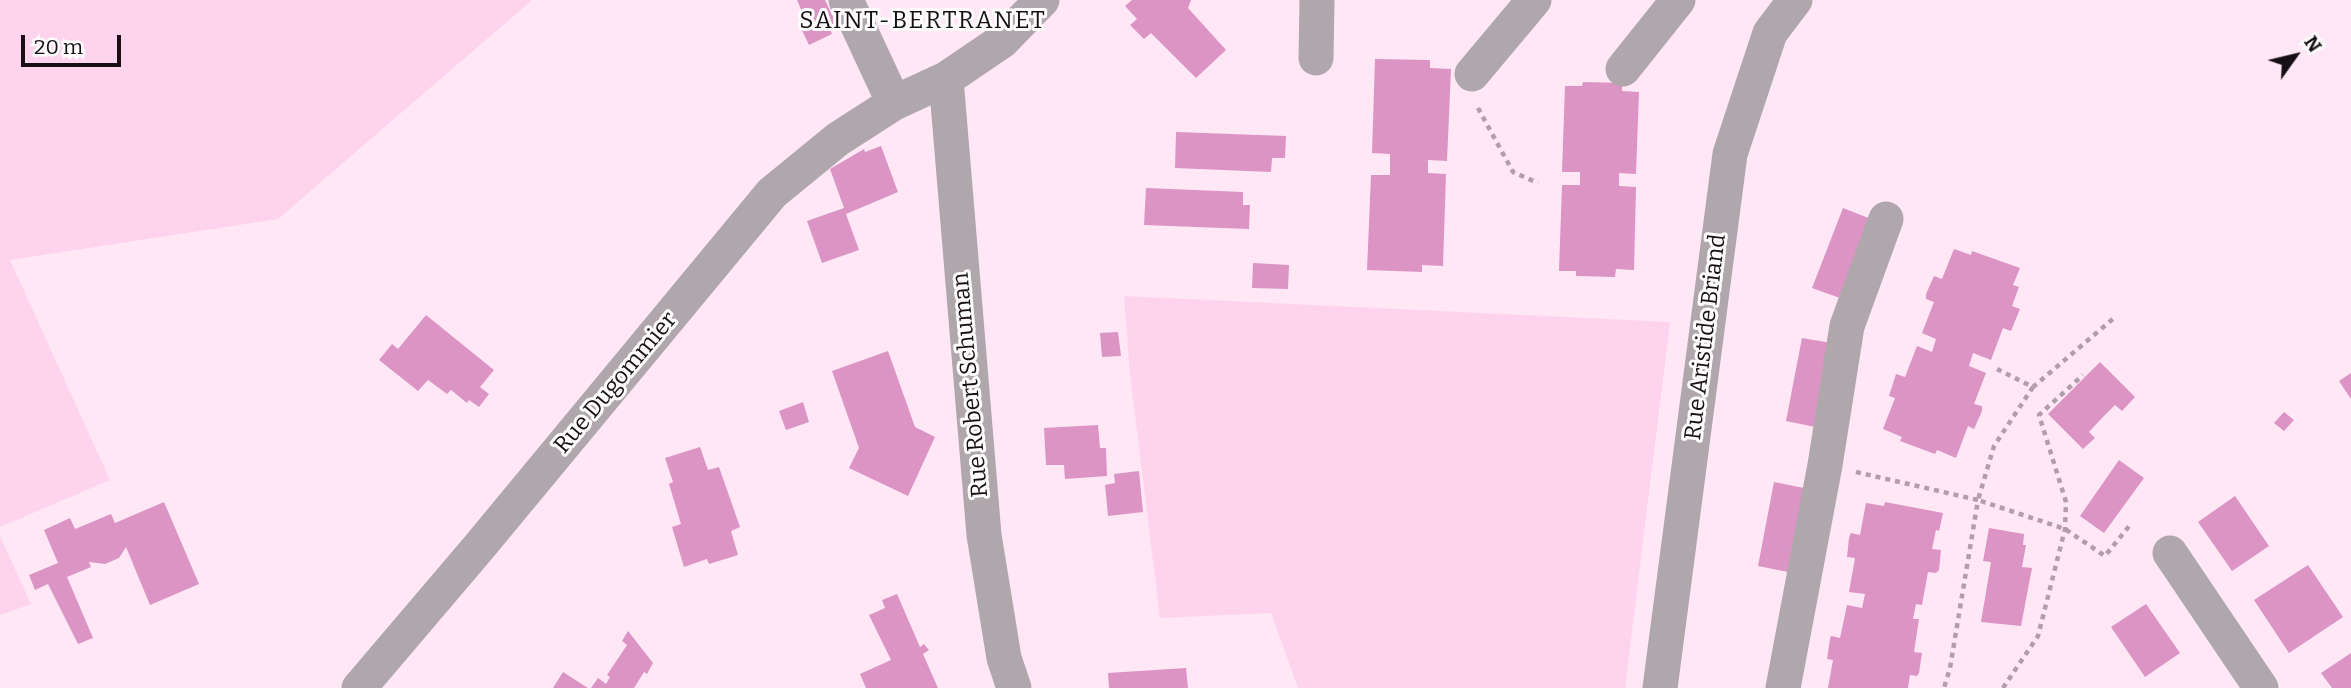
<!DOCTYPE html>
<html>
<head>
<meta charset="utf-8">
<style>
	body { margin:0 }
	#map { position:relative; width:2351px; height:688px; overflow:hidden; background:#ffe7f6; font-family:Bitter,serif }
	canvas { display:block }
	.north { position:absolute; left:2260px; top:21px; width:70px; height:70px; -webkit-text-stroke:5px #fcfcfc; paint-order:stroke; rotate:56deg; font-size:19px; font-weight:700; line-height:28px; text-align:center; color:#170f14 }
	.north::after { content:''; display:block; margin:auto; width:24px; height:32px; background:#170f14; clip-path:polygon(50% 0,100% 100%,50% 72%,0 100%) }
	.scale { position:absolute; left:21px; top:35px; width:100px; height:32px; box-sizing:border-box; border:4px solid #170f14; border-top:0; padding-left:9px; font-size:21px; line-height:24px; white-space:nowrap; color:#170f14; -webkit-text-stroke:5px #fcfcfc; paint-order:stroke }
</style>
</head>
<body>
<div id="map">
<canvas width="2351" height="688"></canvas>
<div class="north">N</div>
<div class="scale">20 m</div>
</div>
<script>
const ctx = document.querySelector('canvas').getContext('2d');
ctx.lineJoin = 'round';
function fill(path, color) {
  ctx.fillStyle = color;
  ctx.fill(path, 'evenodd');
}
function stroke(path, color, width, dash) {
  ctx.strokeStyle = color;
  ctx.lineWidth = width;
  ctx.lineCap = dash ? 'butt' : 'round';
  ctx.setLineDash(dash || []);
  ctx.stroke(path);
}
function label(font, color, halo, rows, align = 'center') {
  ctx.font = font + ' Bitter,serif';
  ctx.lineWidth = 6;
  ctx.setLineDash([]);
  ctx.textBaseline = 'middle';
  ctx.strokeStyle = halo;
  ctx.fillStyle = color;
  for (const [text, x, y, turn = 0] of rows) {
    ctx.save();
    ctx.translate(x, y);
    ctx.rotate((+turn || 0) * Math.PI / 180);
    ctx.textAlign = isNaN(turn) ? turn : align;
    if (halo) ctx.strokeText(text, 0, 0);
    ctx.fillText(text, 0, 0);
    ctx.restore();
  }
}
const green = new Path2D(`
	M0 0H532L278 219 10 260 110 480 0 527Z
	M1124 296 1670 322 1625 688H1298L1271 613 1160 618 1130 374Z
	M0 536 31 604 0 615Z`);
const building = new Path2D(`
	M797 0H825L836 23 829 27 832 34 809 45 799 24 806 21Z
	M1132 0H1191L1188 8 1226 50 1196 78 1151 33 1144 39 1130 25 1137 19 1125 6Z
	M1375 59 1430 60V68L1451 69 1447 161 1428 160V173L1446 174 1443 266 1422 265V272L1367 270 1371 175H1390V154L1372 153Z
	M1583 82 1622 83V91L1639 92 1636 174 1619 173V186L1636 187 1634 270 1616 269 1615 277 1576 276V271H1559L1562 185H1580V172H1562L1565 86H1582Z
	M1176 132 1286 136 1285 158H1272L1271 172 1175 168Z
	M881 146 898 192 846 214 859 250 822 263 807 221 844 208 830 169 864 149 865 152Z
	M1146 188 1243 192V205H1250L1249 229 1144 225Z
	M1843 208 1871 219 1840 298 1812 288Z
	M1954 249 1971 255 1972 251 2020 268 2013 285 2019 287 2012 306 2020 309 2011 331 2003 328 1991 360 1973 353 1969 366 1986 373 1974 404 1982 406V411L1974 429 1968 426 1956 458 1937 450 1935 454 1900 441 1902 437 1883 429 1895 398 1889 396 1896 374 1905 377 1917 346 1932 352 1936 339 1922 333 1934 302 1926 299V294L1934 276 1942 279Z
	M1253 263 1289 265 1288 289 1252 288Z
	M426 315 494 370 480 387 489 394 479 407 469 400 467 403 451 390 447 394 428 380 418 391 379 360 392 344 398 349Z
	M1118 332 1121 356 1102 357 1100 333Z
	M1802 338 1831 343 1815 427 1786 421Z
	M888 351 915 427 935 437 908 496 849 468 859 448 832 371Z
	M2100 362 2135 397 2122 411 2115 405 2100 420 2089 432 2095 438 2083 449 2048 414Z
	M2351 373V399L2339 381Z
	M803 402 809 422 786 430 779 411Z
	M2284 412 2294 420 2284 431 2274 423Z
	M1098 425 1100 448H1106L1107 476 1065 479 1064 465H1046L1044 428Z
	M700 447 708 470 719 467 740 527 731 531 738 555 709 564 707 559 684 567 672 527 681 524 669 484 673 482 665 458Z
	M2119 460 2144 478 2104 533 2080 516Z
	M1139 471 1143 512 1108 516 1105 485 1115 483 1114 474Z
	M1774 482 1804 488 1788 572 1758 566Z
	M2235 496 2269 546 2232 571 2198 522Z
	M164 502 199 584 150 605 126 547 119 558 105 564 89 562 91 567 67 577 93 638 78 644 48 584 35 590 29 575 58 563 44 530 70 518 75 529 111 514 115 523Z
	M1885 502 1943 513 1939 531 1936 530 1932 549 1941 550 1939 570 1936 573 1928 572 1922 605 1916 604 1913 619H1919L1914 652 1922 653 1919 673 1917 676 1910 675 1908 688H1828L1833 660 1827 659 1830 639 1831 636 1840 638 1847 605 1862 608 1865 594 1849 592 1855 558 1847 557 1849 538 1851 533 1860 535 1866 503 1884 506Z
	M1989 528 2024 534 2023 545H2026L2022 567 2032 568 2021 626 1981 622 1991 562 1983 561Z
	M2308 565 2343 617 2289 653 2254 600Z
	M897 594 920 647 924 644 929 650 923 654 938 688H866L860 674 891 660 869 615 885 608 882 600Z
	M2146 604 2180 653 2145 677 2111 627Z
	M628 631 653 663 647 674 644 672 634 688H591L598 678 606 684 610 677 607 675 627 645 622 641Z
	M2351 653V688H2332L2321 673Z
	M1186 668 1188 688H1109L1108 673Z
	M563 672 588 688H553Z`);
const path = new Path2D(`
	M1478 108 1513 172 1538 183
	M1997 369 2033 387 2114 318
	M2033 387 1994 446 1978 500 2065 529 2105 556 2130 525
	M1856 472 1978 500 1950 668 1944 688
	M2003 688 2038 636 2065 529 2066 502 2039 415 2083 375`);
const minor = new Path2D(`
	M846 0 894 103
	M1316 58 1317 0
	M1623 69 1678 0
	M1472 74 1534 0
	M946 79 984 535 1004 658 1014 688
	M2170 553 2261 688
	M359 688 479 547 772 193 838 139 894 103 946 79 1002 41 1042 0
	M1660 688 1730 154 1770 33 1795 0
	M1783 688 1825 465 1847 326 1886 219`);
const streetNames = [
	["Rue Aristide Briand",1706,337,-83],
	["Rue Dugommier",616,383,-50],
	["Rue Robert Schuman",971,385,-95]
];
const neighbourhoodNames = [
	["SAINT-BERTRANET",923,21]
];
fill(green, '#fed3ee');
fill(building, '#dc94c4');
stroke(path, '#b19eaa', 4.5, [5, 5]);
stroke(minor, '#b0a7ad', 35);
label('23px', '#170f14', '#fcfcfc', streetNames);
ctx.letterSpacing = '2px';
label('24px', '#170f14', '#fcfcfc', neighbourhoodNames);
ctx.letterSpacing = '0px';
</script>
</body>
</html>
